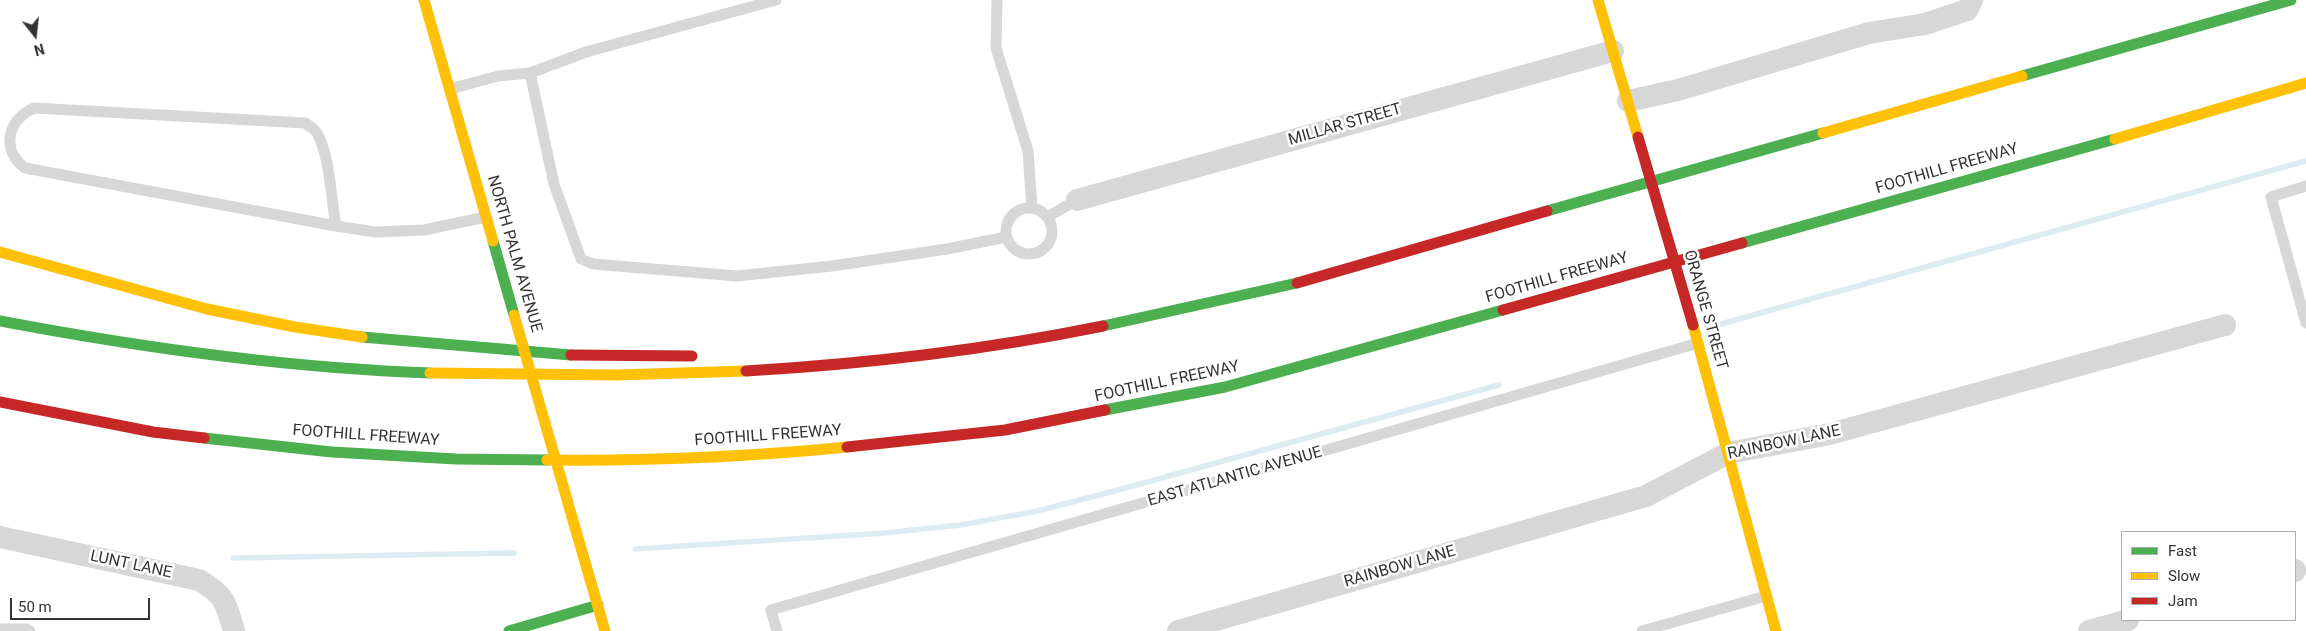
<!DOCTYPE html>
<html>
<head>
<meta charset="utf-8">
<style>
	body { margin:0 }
	#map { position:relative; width:2306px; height:631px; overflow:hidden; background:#fff; font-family:Roboto,sans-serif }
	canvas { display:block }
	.legend { position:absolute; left:2121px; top:531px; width:175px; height:90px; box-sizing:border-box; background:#fff; border:1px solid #adadad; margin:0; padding:6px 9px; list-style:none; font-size:15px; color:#333 }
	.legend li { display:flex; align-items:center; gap:10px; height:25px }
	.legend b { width:25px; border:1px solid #adadad }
	.north { position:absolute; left:10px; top:10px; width:50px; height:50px; -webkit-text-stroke:4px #fff; paint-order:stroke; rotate:164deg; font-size:14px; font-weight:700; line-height:20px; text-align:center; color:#333 }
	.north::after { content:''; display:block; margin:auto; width:18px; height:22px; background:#333; clip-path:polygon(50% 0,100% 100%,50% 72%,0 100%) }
	.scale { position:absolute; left:10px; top:598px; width:140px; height:22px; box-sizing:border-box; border:2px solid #333; border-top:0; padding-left:6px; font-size:15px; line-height:18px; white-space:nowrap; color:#333; -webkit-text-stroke:4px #fff; paint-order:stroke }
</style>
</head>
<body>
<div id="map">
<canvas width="2306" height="631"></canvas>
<ul class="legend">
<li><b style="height:6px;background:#4caf50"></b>Fast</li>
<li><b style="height:6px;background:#ffc107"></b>Slow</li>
<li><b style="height:6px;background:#c62828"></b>Jam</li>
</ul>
<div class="north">N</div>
<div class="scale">50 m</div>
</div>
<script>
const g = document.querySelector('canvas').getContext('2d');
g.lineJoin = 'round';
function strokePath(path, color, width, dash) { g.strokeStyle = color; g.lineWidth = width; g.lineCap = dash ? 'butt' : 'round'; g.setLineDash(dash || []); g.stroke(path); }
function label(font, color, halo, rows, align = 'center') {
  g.font = font + ' Roboto,sans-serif'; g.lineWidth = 5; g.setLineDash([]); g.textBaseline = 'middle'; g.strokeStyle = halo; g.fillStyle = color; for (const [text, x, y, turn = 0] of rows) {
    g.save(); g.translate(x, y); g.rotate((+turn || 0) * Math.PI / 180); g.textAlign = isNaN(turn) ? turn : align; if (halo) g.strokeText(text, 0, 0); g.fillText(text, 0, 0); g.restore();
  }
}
strokePath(new Path2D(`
	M1721,324L2306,161
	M635,549L885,533L960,525L1033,512L1107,493L1499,385
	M233,558L514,553`), '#ddebf3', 5.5);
strokePath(new Path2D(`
	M776,0L586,52L530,73L554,184L581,259L593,264L737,276L832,266L947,249L1006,237
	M997,0L996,48L1028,151L1032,208
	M450,89L498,76L530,73
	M2306,186L2271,197L2306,323
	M1006 231a23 23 0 1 1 46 0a23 23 0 1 1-46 0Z
	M1047,217L1077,200
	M336,226C331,199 330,156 317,133C314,128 310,126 305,123L34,108C8,119 0,150 25,168L336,226L375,232L424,230L486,217
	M0,629H27L30,631
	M777,631L771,610L1698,343
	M1642,631L1766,596`), '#d7d7d7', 11);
strokePath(new Path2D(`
	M1628,101L1678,90L1869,33L1925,24L1967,10L1972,0
	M1077,200L1613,51
	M0,537L199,580C225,595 226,603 234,631
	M2295,571V570
	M1178,631L1646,496L1728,453L1830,434L2225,325
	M2089,631L2128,620`), '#d7d7d7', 22);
strokePath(new Path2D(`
	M2022,76L2291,0
	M1547,211L1823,133
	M493,241L514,315
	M1742,243L2115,139
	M0,321C142,348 285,368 430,373
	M1103,326L1297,283
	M362,337L571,355
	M1105,410L1225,387L1503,310
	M204,438L332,452L456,459L547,460
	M509,631L598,605`), '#4caf50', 11);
strokePath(new Path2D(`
	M424,0L493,241
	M1598,0L1638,137
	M1823,133L2022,76
	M2115,139L2306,83
	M0,252L207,309L295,327L362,337
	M1693,325L1776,631
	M430,373L617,375L746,371
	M547,460C648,461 748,457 847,447
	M572,517L605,631`), '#ffc107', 11);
strokePath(new Path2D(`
	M1297,283L1547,211
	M1503,310L1742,243
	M571,355L692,356
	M746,371C865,364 985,350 1103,326
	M0,402L153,432L204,438
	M847,447L1005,430L1105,410`), '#c62828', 11);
strokePath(new Path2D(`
	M514,315L572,517`), '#ffc107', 11);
strokePath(new Path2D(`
	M1638,137L1693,325`), '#c62828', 11);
label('16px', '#333', '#fff', [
	["MILLAR STREET",1345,125,-16],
	["FOOTHILL FREEWAY",1947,169,-16],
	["NORTH PALM AVENUE",514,254,74],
	["FOOTHILL FREEWAY",1557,278,-16],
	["ORANGE STREET",1705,310,74],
	["FOOTHILL FREEWAY",1167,382,-12],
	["FOOTHILL FREEWAY",366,436,4],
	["FOOTHILL FREEWAY",768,436,-4],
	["RAINBOW LANE",1784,443,-12],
	["EAST ATLANTIC AVENUE",1235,477,-16],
	["LUNT LANE",131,565,12],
	["RAINBOW LANE",1400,567,-16]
]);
</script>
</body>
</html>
